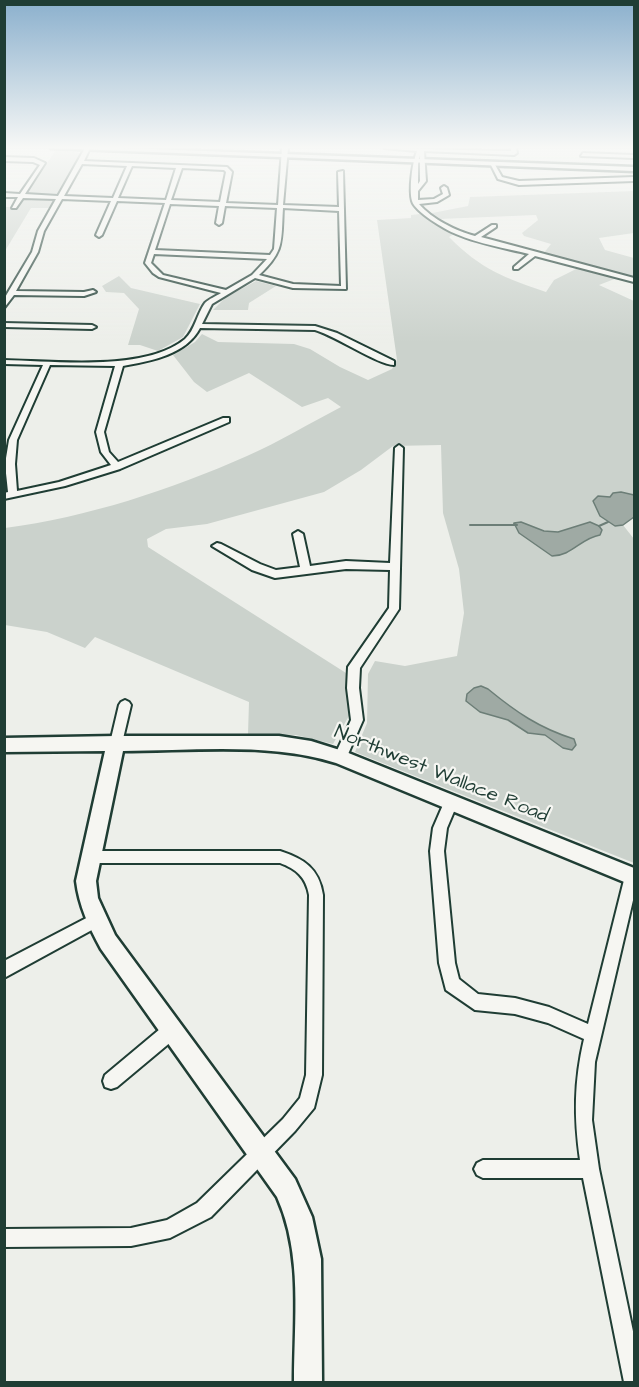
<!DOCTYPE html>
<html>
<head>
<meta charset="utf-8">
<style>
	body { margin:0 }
	#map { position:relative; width:639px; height:1387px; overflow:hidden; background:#edefea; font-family:"Architects Daughter",sans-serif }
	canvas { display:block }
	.frame { position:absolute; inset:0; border:6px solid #1f3d34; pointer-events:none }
</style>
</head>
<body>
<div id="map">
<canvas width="639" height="1387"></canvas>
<div class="frame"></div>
</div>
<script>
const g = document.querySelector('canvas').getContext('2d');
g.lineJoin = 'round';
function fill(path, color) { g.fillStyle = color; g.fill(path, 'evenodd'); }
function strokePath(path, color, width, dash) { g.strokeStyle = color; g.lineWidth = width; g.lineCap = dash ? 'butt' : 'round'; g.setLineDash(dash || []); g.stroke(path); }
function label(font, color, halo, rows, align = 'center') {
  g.font = font + ' "Architects Daughter",sans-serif'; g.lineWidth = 4.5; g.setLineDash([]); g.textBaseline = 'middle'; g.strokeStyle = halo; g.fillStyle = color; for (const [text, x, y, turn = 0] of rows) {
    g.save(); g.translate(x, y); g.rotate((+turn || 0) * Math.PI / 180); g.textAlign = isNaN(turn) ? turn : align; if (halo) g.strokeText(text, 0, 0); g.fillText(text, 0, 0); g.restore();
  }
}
fill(new Path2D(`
	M56,150L82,153L59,193L51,196L29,195L26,193Z
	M634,191V233L599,238L605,250L634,258V279L543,254L551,244L524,236L522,233L538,220L536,215L440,219L432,213L468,206L470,197Z
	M27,198L55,200L49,208H31L5,251V207H18L23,199Z
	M420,214L454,234L449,237C482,270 503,277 546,292L554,280L580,267L617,278L599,285L634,301V517L623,525L634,539V863L355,752L367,723L368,674L375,661L405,666L457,656L464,613L459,569L443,513L441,445L393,446L361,470L324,492L207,524L166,529L147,539L148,547L346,673L350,714L333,744L296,735L248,734L249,702L95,637L85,648L47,632L5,625V528C88,517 170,490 247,456C279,442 310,423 341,407L328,398L302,407L249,373L207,392L194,382L173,355L195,342L202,334L218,342L294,344L310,349L340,367L368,380L392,369L397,360L377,220L411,218V215Z
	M119,276L131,288L200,304L183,337L158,351L140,345H128L139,309L124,293L106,292L102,286Z
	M256,281L276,286L249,303L248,310H213L226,297Z`), '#cbd2cc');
const water = new Path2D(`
	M621,492L634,495V517L623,525L615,526L600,516L593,501L598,496L610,497L613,493Z
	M521,522L544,531L558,532L590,522L599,526L602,530L600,535C581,538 572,556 552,556L519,533L514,523Z
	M481,686L488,689C516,712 539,728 574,739L576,745L572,750L563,748L545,735L528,733L508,720L480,712L466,701L467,694L474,688Z`);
fill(water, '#9faaa4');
strokePath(water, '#6c7e77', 1.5);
strokePath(new Path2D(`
	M470,525H517L514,524
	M599,526L608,522`), '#6c7e77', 2);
const street = new Path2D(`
	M85,148H90L84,161L227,167L232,172L226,203L278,205L282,148H288L283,205L339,207L338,172L343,171L346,289L293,288L255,278L212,304L202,324L315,326L337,333L394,361V365C378,365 336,336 315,330L200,328C186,355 150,361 123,366L104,432L109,452L118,462L223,418H229V422L120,469L65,486L4,499V493L8,492L5,464L9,440L43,365L4,364V360C54,361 145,372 185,339C195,330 197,314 205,303C209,299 216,296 221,293L159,277L153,273L145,263L165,203L117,201L102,235L99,237L96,235L111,201L62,199L44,231L38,252L16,291L84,292L93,290L96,292L84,296L14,295L4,308V299L32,252L38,231L56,199L23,198L16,208H12L18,197H4V193L20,194L40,165L33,162L4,161V157L34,158L45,163L25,194L58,196ZM82,164L127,166L113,198L64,196ZM132,166L176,168L166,200L118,198ZM182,168L224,170L226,172L220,202L171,200ZM170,204L219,206L216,223L219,225L222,223L225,206L277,208L274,249L270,255L155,250ZM283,208L339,211L341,286L293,284L259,275C285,251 281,241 283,208ZM154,254L267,259L252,275L226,290L163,275L151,263ZM50,365L115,366L96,432L101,452L111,465L59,482L17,491L15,464L17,440Z
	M384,148L507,151H511V148H516L517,153L514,155L424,151L426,181L418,191V200L434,199L443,194L441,188L444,186L447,188L449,195L437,202L419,204C432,219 456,231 475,236L492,225H496V227L481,237L634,278V282L535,256L518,269H514V267L529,254C505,248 479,244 456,234C446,230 415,212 412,201C409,189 412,164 417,151ZM420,155V181L418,184V164Z
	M583,153L634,155V158L581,156Z
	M490,163H494L502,177L519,181L634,177V181L519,185L498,179Z
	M4,323L92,325L96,327L92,329L4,327Z
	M399,445L403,448L399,609L360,668L359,688L363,720L345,761L340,762L335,761L334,757L351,720L347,688L348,667L389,608L390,570L346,569L275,578L252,570L212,546L217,543L221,544L260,564L276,570L300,567L293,534L298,531L303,534L310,566L346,561L390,563L395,448Z
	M125,700L129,702L131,705L122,743L120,747L116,748L112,747L110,743L119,705L121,702Z
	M451,796L456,798L458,802L447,828L444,851L455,963L459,979L478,994L515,998L549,1007L588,1024L625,876L627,871L634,870V896L595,1062L592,1120L599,1169L634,1336V1382H624L583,1178H483L477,1175L474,1169L477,1163L483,1160H580C574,1117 574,1082 584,1039L548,1023L515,1014L475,1010L446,990L439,963L430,851L433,828L446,798Z
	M90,851H280C304,859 319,868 323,895L322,1075L314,1108L295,1131L211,1217L170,1238L131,1246L4,1247V1229L131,1228L167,1220L197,1203L283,1119L300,1098L306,1075L309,895C306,877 296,869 280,863H90L85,862L83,857L85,852Z
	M96,913L101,915L103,920L101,925L4,978V961Z
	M172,1022L178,1024L180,1030L178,1036L117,1087L111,1089L105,1087L103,1081L105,1075L166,1024Z`);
const secondary = new Path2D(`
	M51,148H124L634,167V171Z
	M116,736H279L311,741L346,752L634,868V886L336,763C268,742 193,751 123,751L96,881L98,898L115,935L295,1179L312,1217L321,1259L322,1382H294C294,1320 303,1255 277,1197L101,949C89,927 79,906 76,881L105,751L4,752V738Z`);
strokePath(street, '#1f3d34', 4);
strokePath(secondary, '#1f3d34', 5);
fill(street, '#f6f6f2');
fill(secondary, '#f6f6f2');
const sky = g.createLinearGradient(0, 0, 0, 343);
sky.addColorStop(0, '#8bb0cd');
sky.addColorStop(0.43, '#f7f8f6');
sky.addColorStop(1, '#f7f8f600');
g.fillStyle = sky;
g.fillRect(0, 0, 639, 343);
label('20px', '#1f3d34', '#f6f6f2', [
	["Northwest Wallace Road",441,775,22]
]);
</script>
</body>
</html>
